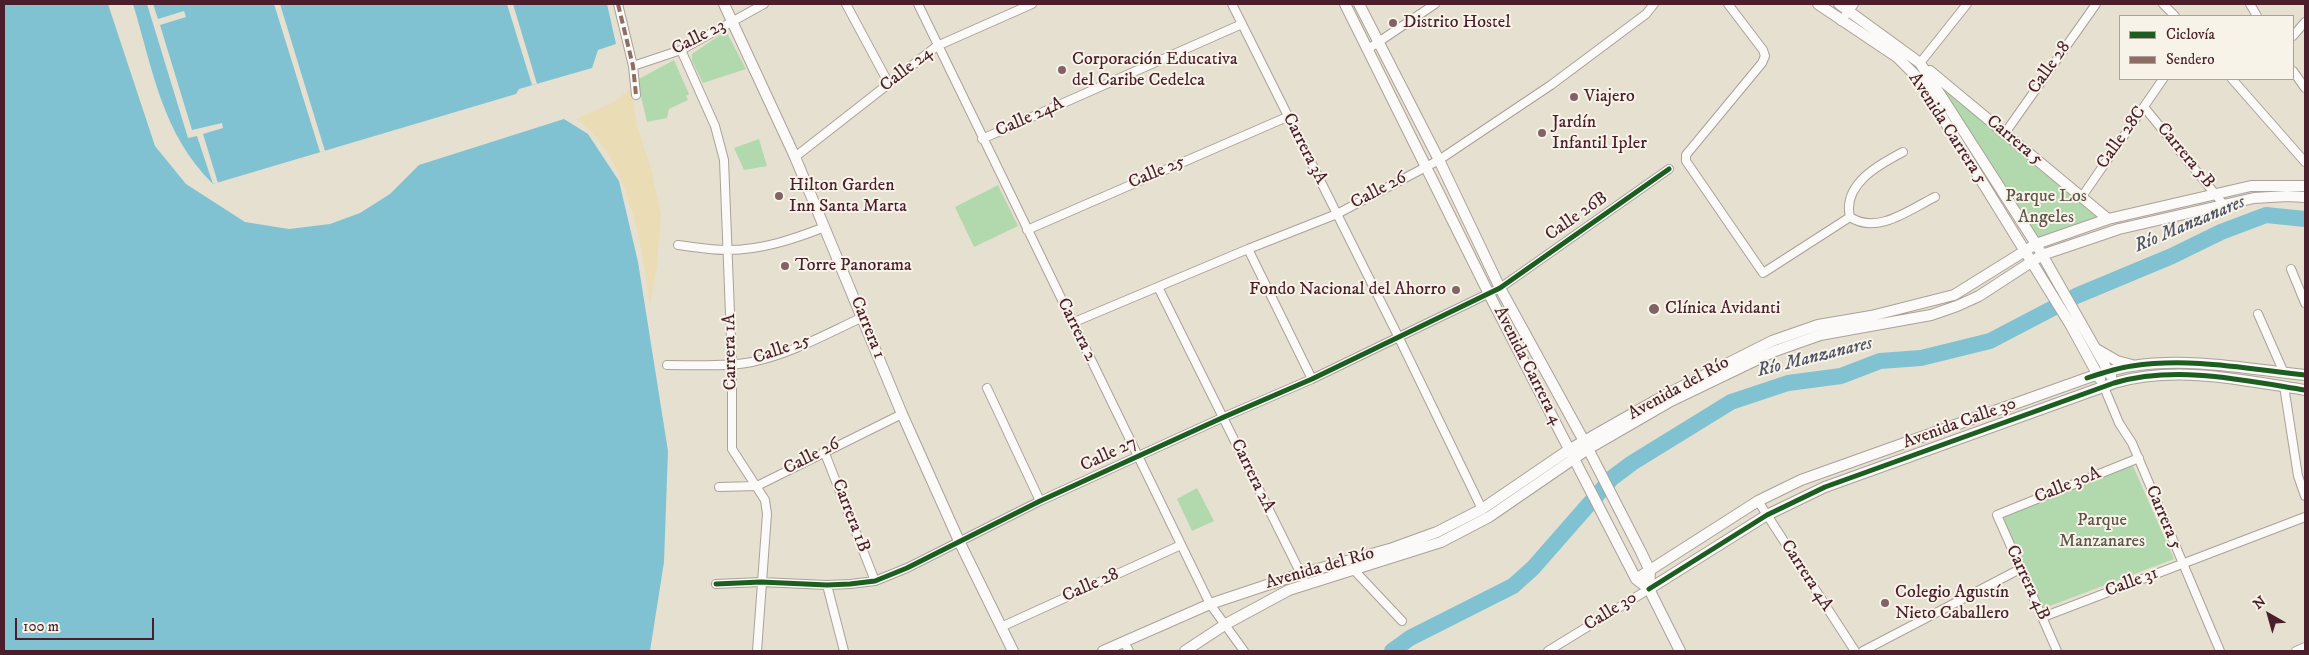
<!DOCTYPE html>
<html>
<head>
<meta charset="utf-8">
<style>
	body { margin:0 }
	#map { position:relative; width:2309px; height:655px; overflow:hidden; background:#e6e0d1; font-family:"IM FELL DW Pica",serif }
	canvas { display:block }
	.frame { position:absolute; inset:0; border:5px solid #4a1f2b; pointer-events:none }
	.legend { position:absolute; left:2119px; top:15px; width:175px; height:65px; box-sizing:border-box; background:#f7f3e8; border:1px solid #b29e9c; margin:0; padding:6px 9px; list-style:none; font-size:15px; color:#4a1f2b }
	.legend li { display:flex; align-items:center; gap:10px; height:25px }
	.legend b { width:25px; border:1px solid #b29e9c }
	.north { position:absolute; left:2244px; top:590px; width:50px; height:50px; -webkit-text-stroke:4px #f7f3e8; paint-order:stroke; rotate:322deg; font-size:14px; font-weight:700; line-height:20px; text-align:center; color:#4a1f2b }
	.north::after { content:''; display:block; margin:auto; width:18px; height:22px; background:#4a1f2b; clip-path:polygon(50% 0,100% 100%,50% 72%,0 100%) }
	.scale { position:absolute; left:15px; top:618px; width:139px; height:22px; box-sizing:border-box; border:2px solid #4a1f2b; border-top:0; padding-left:6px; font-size:15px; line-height:18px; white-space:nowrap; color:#4a1f2b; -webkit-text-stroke:4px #f7f3e8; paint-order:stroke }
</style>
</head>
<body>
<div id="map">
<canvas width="2309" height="655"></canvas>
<div class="frame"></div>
<ul class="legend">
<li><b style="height:6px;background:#1b5e20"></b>Ciclovía</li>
<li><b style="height:6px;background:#8d6e63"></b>Sendero</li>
</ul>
<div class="north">N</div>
<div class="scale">100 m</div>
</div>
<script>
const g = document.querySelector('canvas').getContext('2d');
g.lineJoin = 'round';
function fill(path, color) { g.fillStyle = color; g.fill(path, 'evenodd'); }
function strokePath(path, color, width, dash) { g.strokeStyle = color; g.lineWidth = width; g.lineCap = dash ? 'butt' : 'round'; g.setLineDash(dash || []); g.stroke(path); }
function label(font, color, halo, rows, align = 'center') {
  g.font = font + ' "IM FELL DW Pica",serif'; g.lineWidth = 4; g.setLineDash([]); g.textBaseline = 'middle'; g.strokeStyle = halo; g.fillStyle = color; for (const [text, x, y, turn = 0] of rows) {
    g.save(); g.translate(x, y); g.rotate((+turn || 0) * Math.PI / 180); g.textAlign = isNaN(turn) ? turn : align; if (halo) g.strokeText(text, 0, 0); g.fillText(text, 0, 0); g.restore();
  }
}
fill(new Path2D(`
	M726,31L746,69L703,83L692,61V54Z
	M674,60L689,94L686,96L688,100L669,109L667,118L647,122L637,80Z
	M1943,89L1950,91L2099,218L2035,239Z
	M759,139L767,166L744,170L734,148Z
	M998,185L1018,226L974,247L955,207Z
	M2126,466H2133L2174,559L2042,609L2002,518Z
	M1197,488L1214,521L1192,531L1177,499Z`), '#b2d9ad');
fill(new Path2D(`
	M631,88L637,125L652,172L661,214L657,266L650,305C641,242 630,159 576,119L614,102Z`), '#eaddb5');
fill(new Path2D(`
	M4,4H108L155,146L186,184L245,222L289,229L330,224L360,213L390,194L419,165L564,119L588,134L619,181L638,262L668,451L664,562L650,651H4Z
	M133,4H607L616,44L598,50L592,68L519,89L516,94L213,184C162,134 153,70 133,4Z`), '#80c2d2');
fill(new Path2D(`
	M147,4H153L158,19L184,11L186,17L160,25L192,130L222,123L223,128L203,134L218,183L213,184L197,136L188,138Z
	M274,4H280L325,151L320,152Z
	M507,4H513L537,84L532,85Z`), '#e6e0d1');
strokePath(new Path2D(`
	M1392,651L1410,638L1513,586L1533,568L1612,478L1632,463L1731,402L1788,383L1841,376L1880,361L1921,358L1990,341L2076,296L2172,256L2221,232L2266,215L2305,219`), '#80c2d2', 16);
const street = new Path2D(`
	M618,4L633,66L636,95
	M846,4L889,84
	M918,4L1210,604L1244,651
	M1232,4L1398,336L1482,509
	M1728,4L1763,50L1765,56L1762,63L1686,155V161L1763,273L1850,217C1877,235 1909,210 1935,197
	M2163,4L2175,16
	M2250,4L2257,16
	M1841,21L1854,4
	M2293,36L2305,22
	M1368,49L1435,4
	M681,50L715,126L724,160L732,365V449L765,500L767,514L757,651
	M1920,63L1967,4
	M633,66L681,50L764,4
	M2293,71L2305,88
	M2232,79L2305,162
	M2144,107L2224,205
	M2005,133L2096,4
	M982,139L1242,24
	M795,157L937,46L1032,4
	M2081,198L2163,79
	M1850,217C1842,184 1880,164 1903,152
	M1027,230L1287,117
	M678,245C694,247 711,250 728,250C762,250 794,239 825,227
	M1248,249L1312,379
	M2291,269L2305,303
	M1158,287L1306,584
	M2258,314L2284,373
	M1072,323L1248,249L1337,214L1439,160L1551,85L1646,14L1654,4
	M667,365C695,365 725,367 752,362C791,354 828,333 863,317
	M2284,386L2298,476L2305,496
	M2104,387L2119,423L2132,443L2220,651
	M987,388L1040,501
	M824,451L875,581
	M719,487L757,486L902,414
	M1758,501L1855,651
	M1353,569L1402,621
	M716,584L761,582L827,585L850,584L875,581L907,568L1040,501L1224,417L1312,379L1500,288L1669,169
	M827,585L844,651
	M2043,617L2305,517
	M1001,627L1181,545
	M1124,642L1129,651
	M1548,651L1649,589
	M1863,651L2020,569
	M2057,651L1997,515L2139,458
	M2296,651L2305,647`);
const secondary = new Path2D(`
	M724,4L795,157L902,414L959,541L1013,651
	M1345,4L1489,294L1636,579L1649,589L1680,651
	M1359,4L1439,160L1500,288L1584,441L1641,552L1650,571L1649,589
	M1818,4L1897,57L1918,78L2070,324L2100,379
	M1839,4L1920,63L2036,244L2111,376
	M1930,71L2108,219
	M2098,350L2117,361L2132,365
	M1636,579L1758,501L1801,480L2087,378C2102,373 2117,368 2132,366C2190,357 2248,369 2305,375
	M1649,589L1767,515L1825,487L2114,383C2176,365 2243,380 2305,390
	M1103,651L1210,604L1300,574L1393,548L1437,532L1482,509L1570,449L1667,394L1772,341L1818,325L1871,316L1954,295L2036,244L2108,219L2251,186H2305
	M1185,651L1226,624L1289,590L1441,542L1489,517L1588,449L1671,401L1775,351L1820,335L1931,315L1957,306L1979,296L2042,255L2119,229L2254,198L2287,196L2305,197`);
strokePath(street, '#aaa19a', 10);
strokePath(secondary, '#aaa19a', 12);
strokePath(street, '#fbfaf8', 8);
strokePath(secondary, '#fbfaf8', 10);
strokePath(new Path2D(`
	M618,4L633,66L636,95`), '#8d6e63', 4, [8, 4]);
strokePath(new Path2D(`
	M2087,378C2102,373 2117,368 2132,366C2190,357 2248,369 2305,375
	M716,584L761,582L827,585L850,584L875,581L907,568L1040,501L1224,417L1312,379L1500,288L1669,169
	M1649,589L1767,515L1825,487L2114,383C2176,365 2243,380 2305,390`), '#1b5e20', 5);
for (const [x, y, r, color] of [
	[1393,23,5,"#816365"],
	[1062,70,5,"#816365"],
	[1574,97,5,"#816365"],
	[1542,133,5,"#816365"],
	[779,196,5,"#816365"],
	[785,266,5,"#816365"],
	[1456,290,5,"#816365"],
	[1654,309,6,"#816365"],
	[1885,603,5,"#816365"]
]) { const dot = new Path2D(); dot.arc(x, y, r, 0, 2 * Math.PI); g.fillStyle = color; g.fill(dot); strokePath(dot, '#f7f3e8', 2); }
label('18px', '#4a1f2b', '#f7f3e8', [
	["Distrito Hostel",1403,23],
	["Corporación Educativa",1072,60],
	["del Caribe Cedelca",1072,81],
	["Viajero",1584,97],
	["Jardín",1552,123],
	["Infantil Ipler",1552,144],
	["Hilton Garden",789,186],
	["Inn Santa Marta",789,207],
	["Torre Panorama",795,266],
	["Fondo Nacional del Ahorro",1446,290,"right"],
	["Clínica Avidanti",1665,309],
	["Colegio Agustín",1895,593],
	["Nieto Caballero",1895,614]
], 'left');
label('18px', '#4a1f2b', '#f7f3e8', [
	["Calle 23",699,38,-27],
	["Calle 28",2050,68,-55],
	["Calle 24",907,70,-38],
	["Calle 24A",1030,118,-24],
	["Avenida Carrera 5",1947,129,57],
	["Calle 28C",2122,138,-55],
	["Carrera 5",2014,141,40],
	["Carrera 3A",1304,149,63],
	["Carrera 5B",2185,156,50],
	["Calle 25",1157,173,-23],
	["Calle 26",1379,191,-28],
	["Calle 26B",1577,217,-35],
	["Carrera 1",867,328,68],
	["Carrera 2",1076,330,64],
	["Calle 25",782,350,-19],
	["Carrera 1A",731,352,-91],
	["Avenida Carrera 4",1527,366,63],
	["Avenida del Río",1679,389,-29],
	["Avenida Calle 30",1960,424,-20],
	["Calle 27",1109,455,-25],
	["Calle 26",812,457,-27],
	["Carrera 2A",1252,476,64],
	["Calle 30A",2068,486,-22],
	["Carrera 1B",850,516,69],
	["Carrera 5",2163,518,67],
	["Avenida del Río",1320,569,-16],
	["Carrera 4A",1806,576,57],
	["Carrera 4B",2027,583,65],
	["Calle 31",2132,583,-21],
	["Calle 28",1091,586,-24],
	["Calle 30",1611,612,-32]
]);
label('18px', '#5d5549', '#f7f3e8', [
	["Parque Los",2046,197],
	["Angeles",2046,218],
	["Parque",2102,521],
	["Manzanares",2102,542]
]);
label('italic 19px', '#4e5466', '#f7f3e8', [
	["Río Manzanares",2190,225,-23],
	["Río Manzanares",1815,358,-14]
]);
</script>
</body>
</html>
